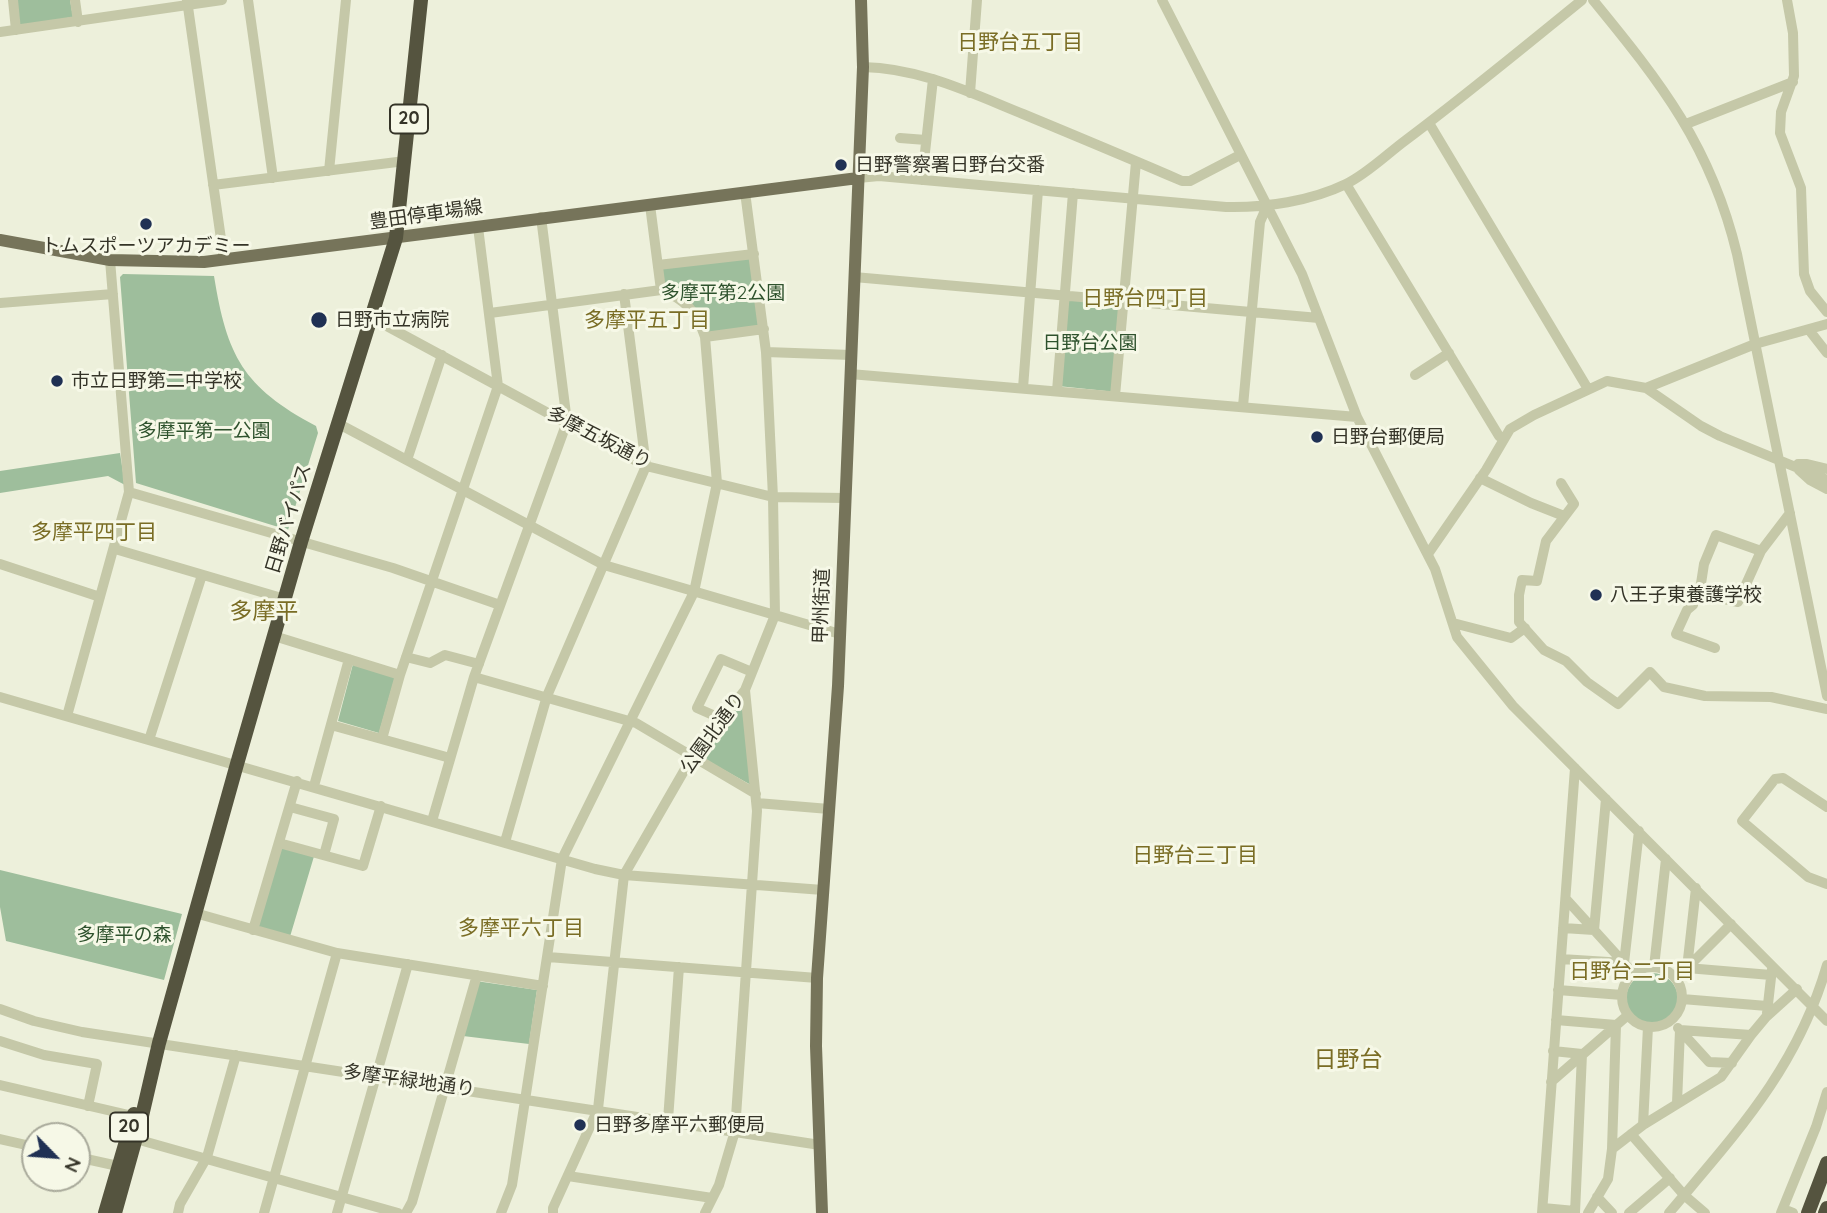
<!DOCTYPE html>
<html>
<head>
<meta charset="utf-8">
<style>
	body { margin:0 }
	#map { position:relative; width:1827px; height:1213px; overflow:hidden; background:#edf0db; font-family:Quicksand,sans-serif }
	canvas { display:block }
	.north { position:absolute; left:21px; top:1122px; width:70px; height:70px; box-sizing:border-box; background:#f6f8e7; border:2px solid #a9aa9b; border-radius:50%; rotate:115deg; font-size:19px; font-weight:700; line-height:28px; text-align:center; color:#353428 }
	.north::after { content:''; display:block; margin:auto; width:24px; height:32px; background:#203154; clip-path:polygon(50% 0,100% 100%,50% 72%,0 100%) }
</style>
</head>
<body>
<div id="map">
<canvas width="1827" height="1213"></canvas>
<div class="north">N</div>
</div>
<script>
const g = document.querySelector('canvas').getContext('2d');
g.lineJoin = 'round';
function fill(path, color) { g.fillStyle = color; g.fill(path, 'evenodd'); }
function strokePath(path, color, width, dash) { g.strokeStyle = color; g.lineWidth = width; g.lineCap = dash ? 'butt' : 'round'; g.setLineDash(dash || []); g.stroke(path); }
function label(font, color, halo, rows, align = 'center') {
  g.font = font + ' Quicksand,"Noto Sans JP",sans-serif'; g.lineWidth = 6; g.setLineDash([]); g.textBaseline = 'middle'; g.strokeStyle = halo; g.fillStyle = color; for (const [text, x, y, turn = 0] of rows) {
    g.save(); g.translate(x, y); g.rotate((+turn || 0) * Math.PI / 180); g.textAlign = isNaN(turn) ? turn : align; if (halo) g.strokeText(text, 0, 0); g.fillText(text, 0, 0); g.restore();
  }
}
fill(new Path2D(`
	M16,0H70L73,17L19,26Z
	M754,254L764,329L705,337L700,322L661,290L658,265Z
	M123,274L214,276C227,356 243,387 316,426L318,433L288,530L136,483L120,277Z
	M1065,295L1123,300L1116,392L1058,386Z
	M120,453L125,485L108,476L0,493V471Z
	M353,664L395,677L379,733L338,721Z
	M744,699L751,785L699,756Z
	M279,843L315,853L289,940L254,930Z
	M0,870L182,914L164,980L6,941L0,907Z
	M1626 999a26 26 0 1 1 52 0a26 26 0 1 1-52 0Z
	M476,981L537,990L529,1044L463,1036Z`), '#9ebe9c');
strokePath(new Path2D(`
	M13,0L16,30
	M75,0L78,22
	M187,0L224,260
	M248,0L273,178
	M1162,0L1302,274L1357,417L1435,569L1457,637L1513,706L1827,1021
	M1593,0C1661,83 1711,146 1737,254L1827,696
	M1787,0L1793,33L1794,76L1781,112L1780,133L1801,188L1804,274L1810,291L1827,312
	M0,32L222,0
	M863,67C920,68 971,93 1023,114C1076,136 1129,158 1182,181H1190L1240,155
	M970,93L977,0
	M1429,123L1588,389
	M1686,124L1793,82
	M900,138L926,140
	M329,171L346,0
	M858,178L879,176L1226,207C1265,208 1311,201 1346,184C1367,174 1387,154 1406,140C1466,95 1524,47 1582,0
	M922,180L933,79
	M1346,184L1499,436L1503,439
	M213,185L405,161
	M650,205L661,290
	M658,265L754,254
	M854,277L1319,318
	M0,303L113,294
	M490,313L661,290C685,299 697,312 705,337L717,483L694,592L562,859L512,1185L501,1213
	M372,318L646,466L773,497L845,498
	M1809,330L1827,353
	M705,337L764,329
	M766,352L851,355
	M850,374L1357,417
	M1415,375L1449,353
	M1023,388L1038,190
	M1646,388L1755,344L1827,324
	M1057,391L1073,193
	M1115,396L1136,162
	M1243,406L1260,222L1267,206
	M339,424L604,565L840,634
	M407,460L442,355
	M1798,464H1807L1827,469
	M1799,470L1810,480L1827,489
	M1480,478L1531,503L1564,516
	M1561,483L1574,504L1546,541L1537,581L1522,580L1519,595V622L1544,650L1566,661L1587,682L1618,704L1650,672L1664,687L1705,696L1771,697L1827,709
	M129,492L393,568L500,605
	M115,549L285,599
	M1761,551L1716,535L1704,564L1700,590L1702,594L1738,602L1761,551L1790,513
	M1428,554L1486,470L1510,429L1534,415L1607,381L1646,388L1701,426L1720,436L1827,480
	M0,564L100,597
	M1700,590L1695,595L1693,605L1687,610L1676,634L1715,648
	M1453,623L1511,638L1525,628
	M274,636L400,675
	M406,657L430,663L445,655L479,664
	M474,677L636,723L756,794
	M0,697L595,869L624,875L823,890
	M67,716L129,492L110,260
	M722,719L697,708L721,659L752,672
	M331,725L450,758
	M382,739L400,675L498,386L478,227
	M149,740L202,575
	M314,786L349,659
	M757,803L829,809
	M290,807L334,819L324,855
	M1827,807L1783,778L1775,779L1742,821L1808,877L1827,884
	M432,821L474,677L567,422L541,217
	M505,842L547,696L646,466L624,294
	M279,843L363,866L381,806
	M1696,888L1687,968L1771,975
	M1566,899L1634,974
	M195,913L337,953L543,986
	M1563,928L1594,930L1606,799
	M253,930L297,781
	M548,957L817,978
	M1561,959L1624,963L1639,831
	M1654,967L1666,859
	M1622 997a30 30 0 1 1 60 0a30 30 0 1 1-60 0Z
	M1676,979L1731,924
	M1558,990L1622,995
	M1682,999L1767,1006
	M0,1009L34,1021L82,1032L820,1145
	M1767,1013L1772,969
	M1556,1020L1616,1025L1612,1149
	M1678,1028L1709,1062L1732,1063
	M0,1041L44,1055L97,1064L88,1106
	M1553,1051L1582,1054L1575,1213
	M1551,1082L1628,1015
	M0,1085L133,1116
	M1677,1103L1680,1030L1751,1035
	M668,1120L679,967
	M1643,1125L1648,1027
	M1631,1134L1684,1195L1705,1213
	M0,1139L35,1147
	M136,1139L398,1213
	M77,1157L118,1166
	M568,1176L712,1198
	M1597,1197L1612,1213
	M1543,1208L1575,1211
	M1783,1209L1793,1213
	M178,1213L180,1204L207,1157L236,1055
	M264,1213L337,953
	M337,1213L408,964
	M406,1213L412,1202L477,975
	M553,1213V1208L598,1109L624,875L692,757L745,690L775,615L773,497L766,352L745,192
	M705,1213L719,1185L735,1131L757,811L745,690
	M1542,1213L1575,768
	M1588,1213L1608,1179L1612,1149L1643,1125L1721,1077L1751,1035L1766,1017L1797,989
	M1629,1213L1670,1178
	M1669,1213C1736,1133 1797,1069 1827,965
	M1781,1213L1816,1127L1827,1092`), '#c5c8a8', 10);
strokePath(new Path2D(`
	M0,240L110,260L204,262L858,178
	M822,1213L816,1046L817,978L838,686L863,67L861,0`), '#76745a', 12);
strokePath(new Path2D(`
	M105,1213L134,1114
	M115,1213L142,1116L159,1043L237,764L301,542L396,238L421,0
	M1808,1213L1827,1163
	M1825,1213L1827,1208`), '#55543f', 14);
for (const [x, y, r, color] of [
	[841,165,7,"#203154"],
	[146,224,7,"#203154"],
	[319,320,9,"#203154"],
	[57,381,7,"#203154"],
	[1317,437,7,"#203154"],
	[1596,595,7,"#203154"],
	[580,1125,7,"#203154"]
]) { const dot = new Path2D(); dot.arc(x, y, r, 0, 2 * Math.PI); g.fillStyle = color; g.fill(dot); strokePath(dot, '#f6f8e7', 2.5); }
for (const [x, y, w] of [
	[409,119,38],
	[129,1127,38]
]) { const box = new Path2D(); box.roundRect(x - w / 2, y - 14.5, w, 29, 5); g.fillStyle = '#f6f8e7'; g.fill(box); strokePath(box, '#353428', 2); }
label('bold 18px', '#353428', null, [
	["20",409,119],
	["20",129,1127]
]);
label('19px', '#353428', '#f6f8e7', [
	["日野警察署日野台交番",855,165],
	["トムスポーツアカデミー",146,246,"center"],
	["日野市立病院",335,320],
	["市立日野第二中学校",71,381],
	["日野台郵便局",1331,437],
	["八王子東養護学校",1610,595],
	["日野多摩平六郵便局",594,1125]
], 'left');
label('19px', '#353428', '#f6f8e7', [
	["豊田停車場線",426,215,-8],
	["多摩五坂通り",599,438,27],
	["日野バイパス",289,519,-73],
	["甲州街道",822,606,-88],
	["公園北通り",713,733,-54],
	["多摩平緑地通り",409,1081,8]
]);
label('19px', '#2e522d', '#f6f8e7', [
	["多摩平第2公園",723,293],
	["日野台公園",1090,343],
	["多摩平第一公園",204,431],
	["多摩平の森",124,935]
]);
label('21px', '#7a6d25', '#f6f8e7', [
	["日野台五丁目",1020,43],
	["日野台四丁目",1145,299],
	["多摩平五丁目",647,321],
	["多摩平四丁目",94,533],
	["日野台三丁目",1195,856],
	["多摩平六丁目",521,929],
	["日野台二丁目",1632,972]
]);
label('23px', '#7a6d25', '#f6f8e7', [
	["多摩平",264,612],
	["日野台",1348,1060]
]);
</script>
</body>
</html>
